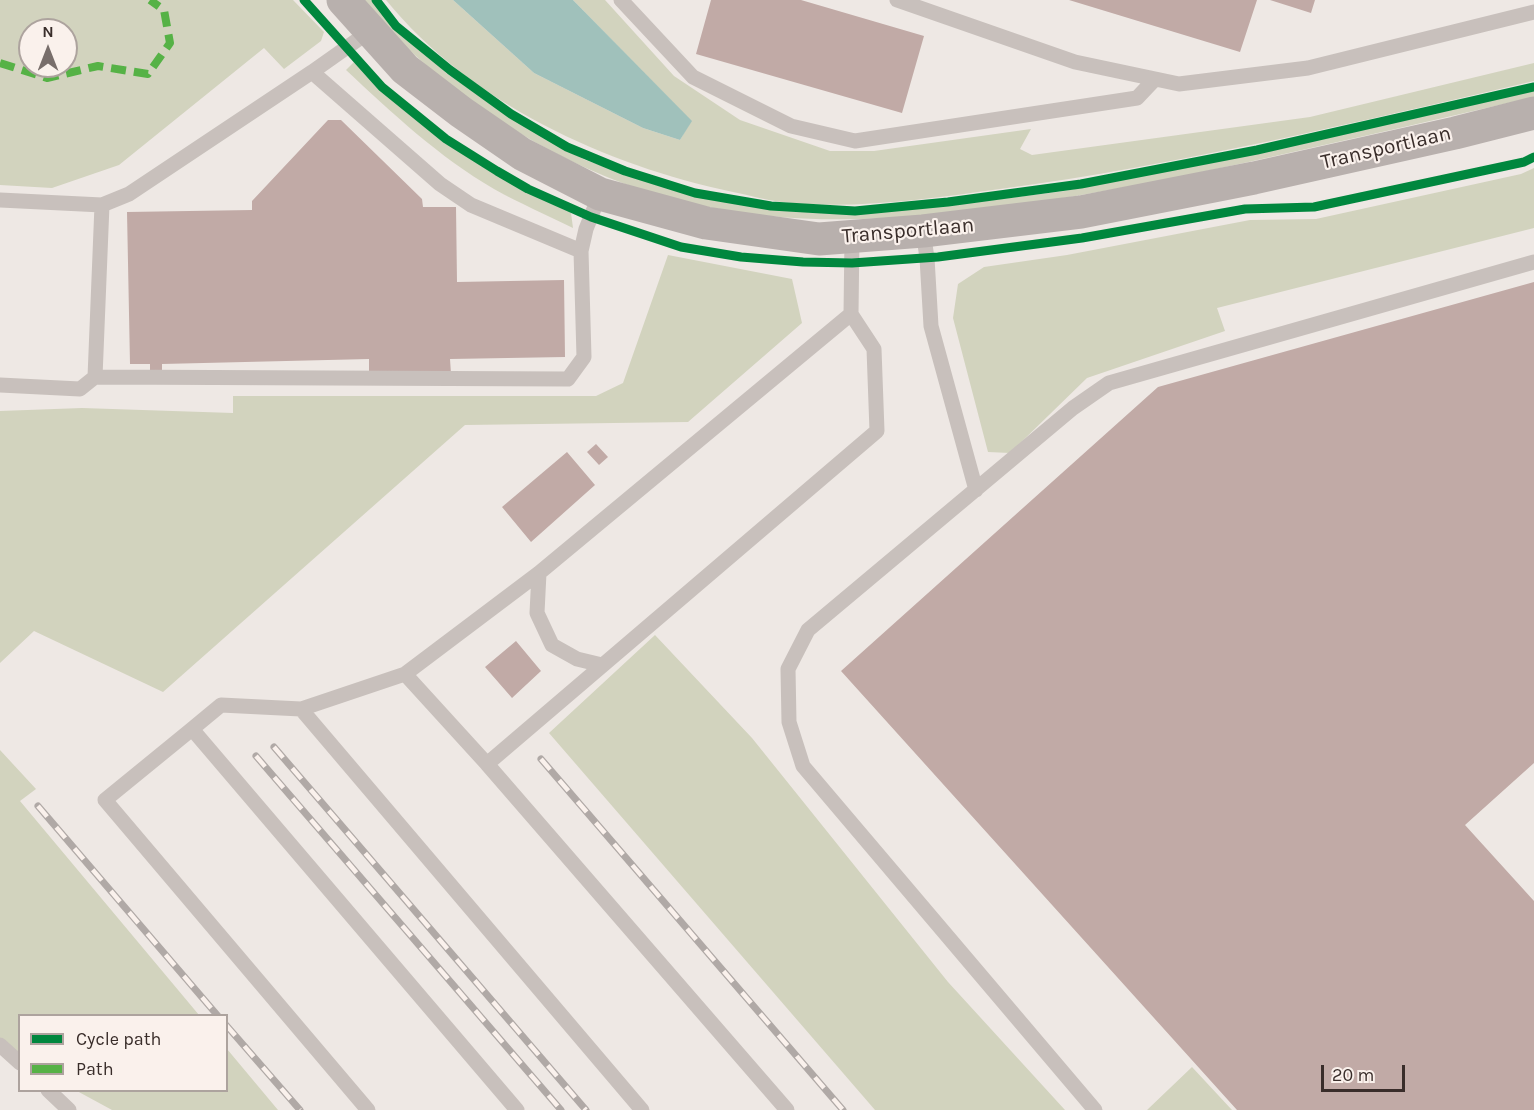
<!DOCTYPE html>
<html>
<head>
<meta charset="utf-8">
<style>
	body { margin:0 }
	#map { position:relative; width:1534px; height:1110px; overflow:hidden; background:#eee8e4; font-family:Karla,sans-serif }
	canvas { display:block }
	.legend { position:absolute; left:18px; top:1014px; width:210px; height:78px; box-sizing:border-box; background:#faf1ec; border:2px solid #ada39e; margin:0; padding:8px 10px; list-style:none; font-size:18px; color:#392d2a }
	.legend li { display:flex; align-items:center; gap:12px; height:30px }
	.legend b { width:30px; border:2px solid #ada39e }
	.north { position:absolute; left:18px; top:18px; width:60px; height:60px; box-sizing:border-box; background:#faf1ec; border:2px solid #ada39e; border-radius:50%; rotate:0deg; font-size:16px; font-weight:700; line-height:24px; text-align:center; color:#392d2a }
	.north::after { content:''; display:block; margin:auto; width:21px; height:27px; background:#786e6b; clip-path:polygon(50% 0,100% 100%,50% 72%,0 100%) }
	.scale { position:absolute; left:1321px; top:1065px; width:84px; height:27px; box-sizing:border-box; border:3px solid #392d2a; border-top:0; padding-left:8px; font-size:18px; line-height:21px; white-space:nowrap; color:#392d2a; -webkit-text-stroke:4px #faf1ec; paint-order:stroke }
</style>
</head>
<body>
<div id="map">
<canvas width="1534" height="1110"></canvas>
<ul class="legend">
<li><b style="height:8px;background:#00873e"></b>Cycle path</li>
<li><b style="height:8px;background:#56b246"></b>Path</li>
</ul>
<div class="north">N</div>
<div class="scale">20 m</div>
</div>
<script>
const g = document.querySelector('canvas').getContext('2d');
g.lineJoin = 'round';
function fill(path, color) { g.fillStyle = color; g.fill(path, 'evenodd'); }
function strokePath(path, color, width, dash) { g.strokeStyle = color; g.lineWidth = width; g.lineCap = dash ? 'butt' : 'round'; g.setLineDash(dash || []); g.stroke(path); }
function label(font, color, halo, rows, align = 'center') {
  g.font = font + ' Karla,sans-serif'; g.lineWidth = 4.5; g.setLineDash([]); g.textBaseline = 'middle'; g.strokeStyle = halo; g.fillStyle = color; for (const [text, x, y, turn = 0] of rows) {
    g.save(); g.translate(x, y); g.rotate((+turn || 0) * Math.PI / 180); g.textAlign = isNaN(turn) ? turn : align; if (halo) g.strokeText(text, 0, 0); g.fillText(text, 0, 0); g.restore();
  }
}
fill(new Path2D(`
	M0,0H293L324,32L321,41L284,69L264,48L119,165L52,188L0,185ZM30,30H66V66H30Z
	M363,0H376L446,73L516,121L585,160L686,194L778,210L817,212H876L953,205L1065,191L1248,155L1534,87V97C1440,119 1346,140 1253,161C1173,179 1093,194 1012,206C906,220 799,228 694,204C587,181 479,118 401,42C388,29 376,14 363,0Z
	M386,0H453L534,73L643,128L680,140L691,121L573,0H605L674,76L740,120L830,151H874L1031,129L1020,149L1032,155L1310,117L1534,63V81C1357,122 1180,165 1000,189C928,199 853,210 781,202C765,200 749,195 733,192C605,165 470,103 386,0Z
	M354,62C382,89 411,116 443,138C483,167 527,190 571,213L573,228C547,215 519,203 494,189C439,157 392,113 346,70Z
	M1534,168V228L1217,308L1225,331L1087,378L1010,453L988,452L953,318L958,284L984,267L1067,255L1250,220L1316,219L1521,174Z
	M668,255L792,279L802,323L688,422L465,425L163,692L34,631L0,663V411L82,408L233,413V396H596L623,383Z
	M655,635L752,738L948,982L1065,1110H875L549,733Z
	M0,750L36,789L20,801L199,1015L20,1016L19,1058L0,1047Z
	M227,1049L278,1110H112L77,1091L226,1090Z
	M1192,1067L1232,1110H1147Z`), '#d2d3be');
fill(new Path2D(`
	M453,0H573L692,121L680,140L643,128L534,73Z`), '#a0c1bb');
fill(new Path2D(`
	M711,0H801L924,36L902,113L696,54Z
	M1069,0H1257L1240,52Z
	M1270,0H1315L1311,13Z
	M328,120H341L422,199L423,207H456L457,282L564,280L565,357L450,359L451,374L369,376V359L162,364V372H150V364H130L127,212L252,210V201Z
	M1534,282V763L1465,825L1534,901V1110H1237L841,671L1158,387Z
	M596,444L608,457L599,465L587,452Z
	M567,452L595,485L531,542L502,507Z
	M516,641L541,671L512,698L485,667Z`), '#c1aaa6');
strokePath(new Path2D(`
	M621,0L693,77L791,126L855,141L1137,98L1155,79
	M897,0L1075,62L1179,84L1308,68L1534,12
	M370,31L312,72L129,194L102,205L95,377L568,379L584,357L581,251L586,229L600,194
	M312,72L440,184L471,205L581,251
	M0,200L102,205
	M923,231L927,258L931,326L976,490
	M0,385L80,389L95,377
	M539,573L537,613L552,645L577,659L602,665
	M405,674L487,764
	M192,729L221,705L301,709
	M0,1045L20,1063
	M48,1090L69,1110
	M368,1110L105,800L192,729L517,1110
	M642,1110L301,709L405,674L539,573L851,314
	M787,1110L487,764L877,431L874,349L851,314L852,236
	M1095,1110L803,766L789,722L788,669L808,630L1073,408L1109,383L1534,262`), '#c8c0bc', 15);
strokePath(new Path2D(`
	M343,0L405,69L461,112L522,154L600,194L706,223L819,239L923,231L1081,212L1254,178L1455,133L1534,113`), '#b8b0ad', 33);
const rail = new Path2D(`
	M274,747L586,1110
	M256,756L561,1110
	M541,759L843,1110
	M38,806L218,1016
	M226,1025L300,1110`);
strokePath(rail, '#b0a9a6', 7);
strokePath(rail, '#faf1ec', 4.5, [14]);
strokePath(new Path2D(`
	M0,63L47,78L98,66L148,74L170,43L164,10L150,0`), '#56b246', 8, [15, 8]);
strokePath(new Path2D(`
	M304,0L382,87L446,139L497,171L528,189L591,217L681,247L741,257L803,262L852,263L938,257L1082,238L1245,209L1314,207L1524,162L1534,157
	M376,0L396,26L450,70L511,114L567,147L625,171L695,193L771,206L855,211L948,202L1081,184L1257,150L1534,87`), '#00873e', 9);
label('21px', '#392d2a', '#faf1ec', [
	["Transportlaan",1386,148,-13],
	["Transportlaan",908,231,-5]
]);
</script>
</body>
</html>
